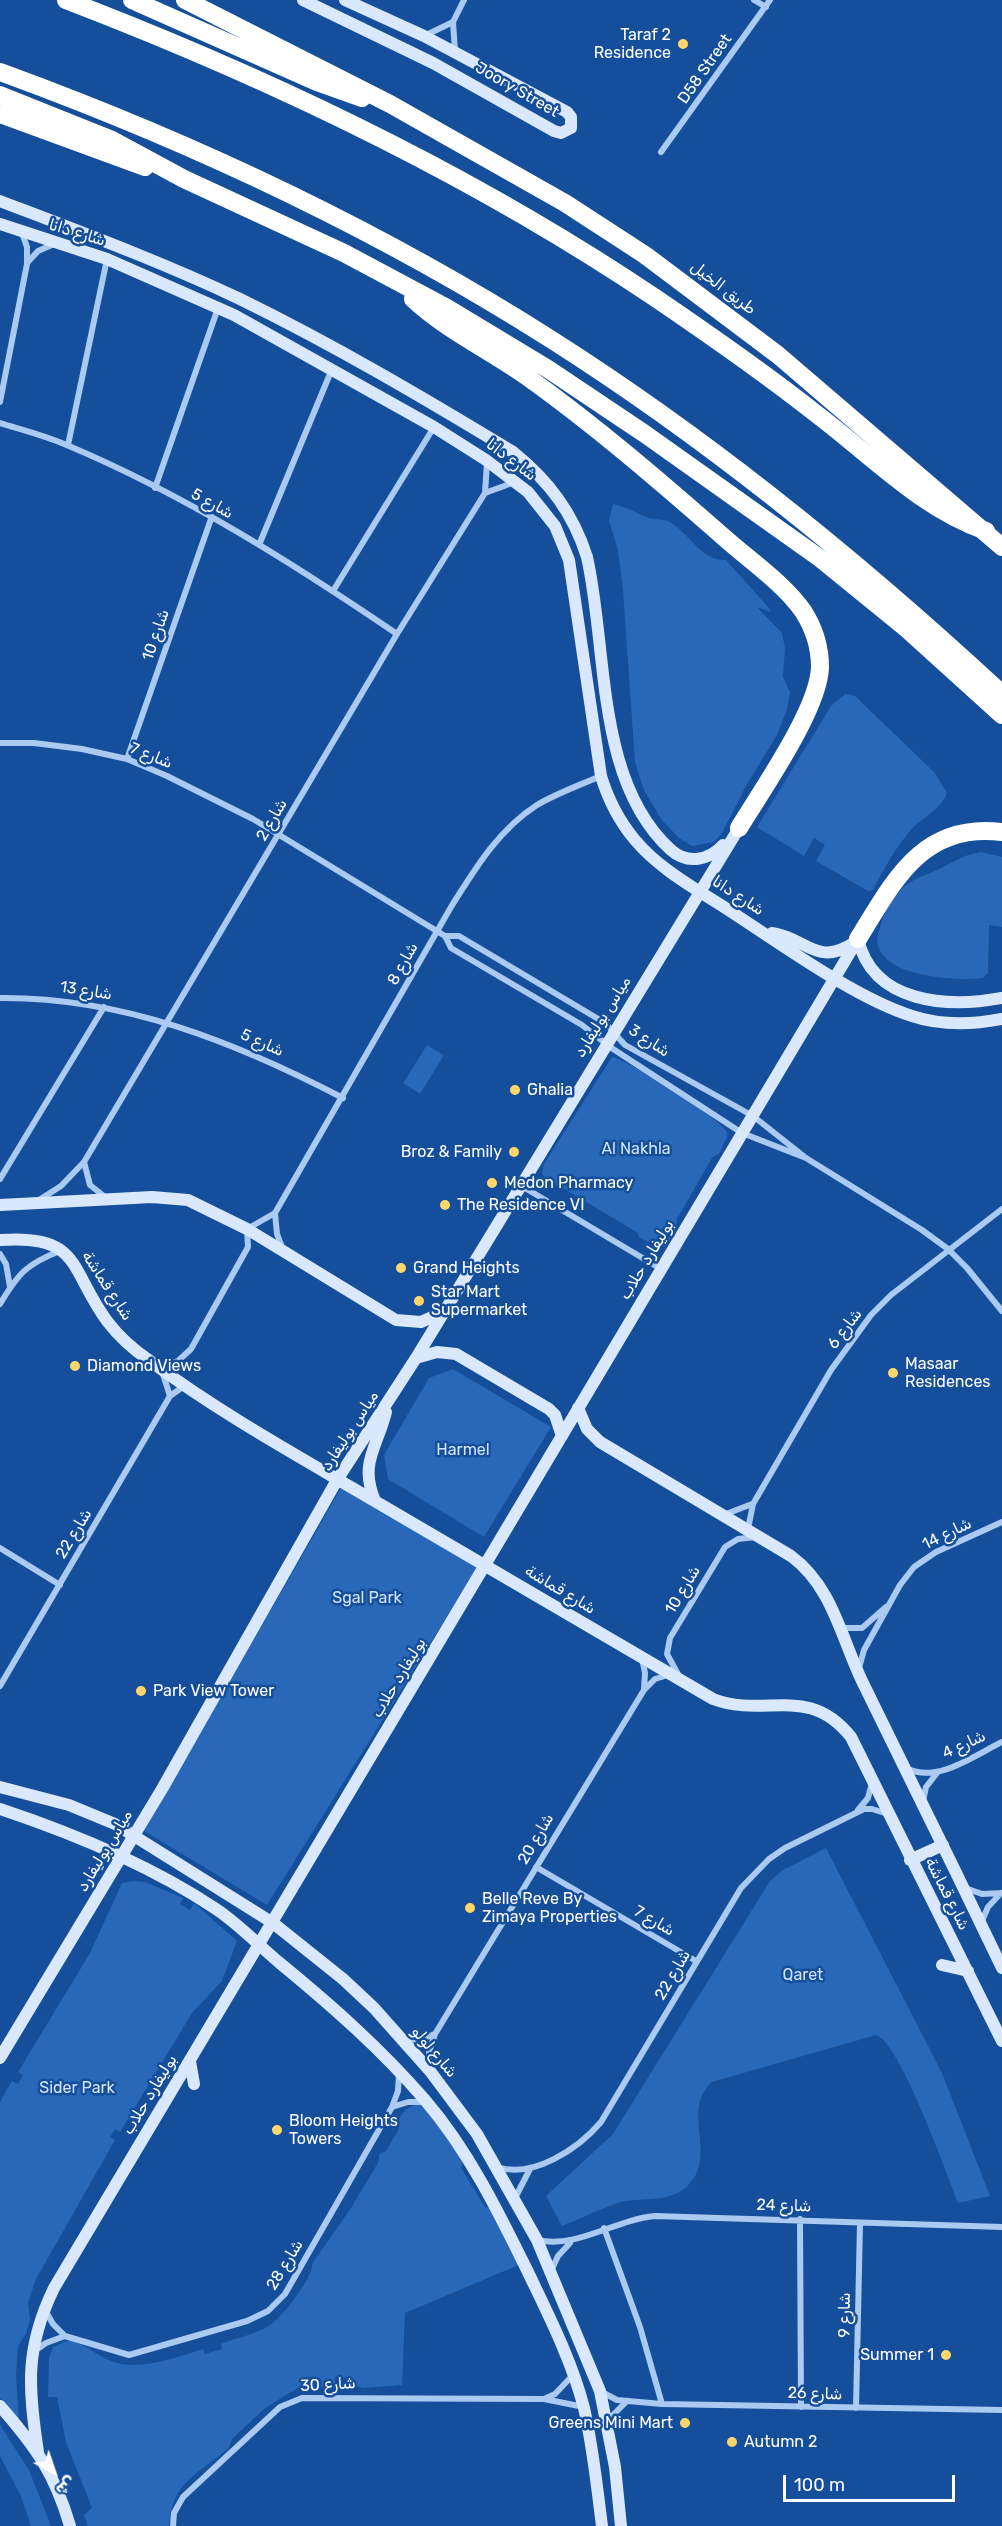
<!DOCTYPE html>
<html>
<head>
<meta charset="utf-8">
<style>
	body { margin:0 }
	#map { position:relative; width:1002px; height:2526px; overflow:hidden; background:#154e9a; font-family:Rubik,"Noto Naskh Arabic",sans-serif }
	canvas { display:block }
	.north { position:absolute; left:24px; top:2442px; width:60px; height:60px; -webkit-text-stroke:4px #154e9a; paint-order:stroke; rotate:140deg; font-size:16px; font-weight:700; line-height:24px; text-align:center; color:#fff }
	.north::after { content:''; display:block; margin:auto; width:21px; height:27px; background:#fff; clip-path:polygon(50% 0,100% 100%,50% 72%,0 100%) }
	.scale { position:absolute; left:783px; top:2475px; width:172px; height:27px; box-sizing:border-box; border:3px solid #fff; border-top:0; padding-left:8px; font-size:18px; line-height:21px; white-space:nowrap; color:#fff; -webkit-text-stroke:4px #154e9a; paint-order:stroke }
</style>
</head>
<body>
<div id="map">
<canvas width="1002" height="2526"></canvas>
<div class="north">ش</div>
<div class="scale">100 m</div>
</div>
<script>
const g = document.querySelector('canvas').getContext('2d');
g.lineJoin = 'round';
function fill(path, color) { g.fillStyle = color; g.fill(path, 'evenodd'); }
function strokePath(path, color, width, dash) { g.strokeStyle = color; g.lineWidth = width; g.lineCap = dash ? 'butt' : 'round'; g.setLineDash(dash || []); g.stroke(path); }
function label(font, color, halo, rows, align = 'center') {
  g.font = font + ' Rubik,"Noto Naskh Arabic",sans-serif'; g.lineWidth = 5; g.setLineDash([]); g.textBaseline = 'middle'; g.strokeStyle = halo; g.fillStyle = color; for (const [text, x, y, turn = 0] of rows) {
    g.save(); g.translate(x, y); g.rotate((+turn || 0) * Math.PI / 180); g.textAlign = isNaN(turn) ? turn : align; if (halo) g.strokeText(text, 0, 0); g.fillText(text, 0, 0); g.restore();
  }
}
fill(new Path2D(`
	M613,504C627,507 636,513 649,518C655,520 662,519 668,521C689,532 700,561 726,560L769,608L771,612L757,607L782,633L785,648L783,677L790,692L787,709L777,735L746,786L722,833L714,842L692,846L679,838L661,819L644,790L635,762L623,591L618,550L609,521Z
	M845,694L855,696L935,773L947,793C940,811 923,816 911,830C895,848 884,869 873,890L868,891L816,861L825,845L814,838L804,856L757,827L831,706Z
	M981,852L1002,857V927L989,925L988,973L983,978C958,981 888,978 878,946C876,940 879,930 881,924C885,909 897,891 909,883C921,875 935,872 947,865C961,858 965,855 981,852Z
	M427,1045L444,1055L420,1094L403,1083Z
	M612,1057C627,1059 724,1120 728,1134L720,1153L712,1158L677,1219C676,1245 658,1250 639,1237L638,1233L558,1185L553,1186L552,1179L546,1181L542,1173L544,1164Z
	M453,1369L551,1427L484,1537L388,1479L384,1455L429,1378Z
	M341,1488L478,1567L267,1905L144,1831Z
	M826,1848L942,2073L990,2196L958,2203C947,2175 900,2042 876,2035L712,2082C679,2111 721,2159 685,2188C666,2204 640,2196 618,2203C599,2209 580,2219 562,2226L546,2196L613,2134L770,1881L783,1870Z
	M133,1881L145,1882L183,1898L180,1904L190,1910L194,1903L237,1941L222,1981L192,2013L120,2132L115,2129L110,2137L115,2140L36,2279L28,2303L30,2319L26,2334L18,2346L16,2375L19,2422L0,2398V2102L12,2081L18,2084L23,2075L18,2072L90,1953L122,1883Z
	M422,2104L465,2159L461,2168L485,2207L491,2208L521,2264L405,2313L402,2385L363,2388L349,2384V2378L335,2377V2384L319,2388H298L286,2395L264,2409L232,2439L229,2448C200,2473 171,2482 169,2526H88L84,2515L92,2508L66,2442L57,2397H48L49,2357L53,2347L69,2340C85,2344 96,2355 111,2361C138,2372 177,2357 203,2349L205,2354L222,2349L221,2344C236,2338 256,2334 270,2325C282,2317 313,2278 312,2264L351,2208L379,2161V2154L386,2151L399,2129L397,2123C404,2110 407,2106 422,2104Z
	M0,2425L29,2470L51,2526H31L21,2496L0,2456Z`), '#2968b8');
strokePath(new Path2D(`
	M754,0L766,7
	M424,36L453,22
	M455,51L453,22L464,0
	M661,152L770,0
	M27,263L38,251L54,244
	M0,402L27,264V247L22,233
	M0,423C23,430 47,436 69,446C185,495 294,564 397,634
	M68,445L107,259
	M155,488L218,308
	M485,493L515,482
	M259,545L332,369
	M333,591L434,427
	M0,743H34L82,749L127,759L167,776L253,819L445,936L451,948L582,1025L610,1047L742,1133L806,1158
	M127,759L211,519
	M445,936H459L605,1023L625,1045L753,1116L806,1158L922,1230L948,1249L967,1268L1002,1311
	M0,998C123,997 235,1042 343,1098
	M84,1162L90,1185L105,1197
	M0,1179L104,1007
	M520,1185L661,1269
	M39,1200L61,1186L84,1162L397,634L485,493L487,462
	M275,1213L277,1234L282,1247
	M0,1254L6,1264L10,1287
	M0,1304C18,1274 26,1264 60,1251
	M170,1396L161,1368L178,1361L191,1349L248,1247L247,1229L275,1213L451,907C475,869 498,830 537,805C557,793 580,785 601,776
	M726,1514L752,1504
	M748,1529L753,1504L831,1370L871,1315L891,1295L1002,1209
	M0,1548L60,1585
	M841,1628H862L886,1607
	M642,1658L645,1673L644,1689
	M859,1668L864,1650L900,1585L914,1567L936,1552L1002,1522
	M679,1676L667,1654L670,1638L725,1547L738,1539L756,1537
	M0,1686L170,1396L184,1386
	M908,1769C938,1783 975,1755 1002,1742
	M923,1801L926,1787L937,1773
	M858,1810L868,1798L872,1783
	M536,1867L696,1961
	M965,1888L982,1894L1002,1893
	M982,1921L988,1907L1001,1893
	M404,2039L419,2040L435,2034
	M429,2068V2052L435,2034L644,1690L655,1679L668,1675
	M392,2107L408,2102H426
	M497,2167C533,2179 578,2149 601,2122L741,1888L769,1859L785,1848L864,1809H872L888,1814
	M515,2198L530,2169
	M800,2219L801,2407
	M604,2228L640,2327L662,2404
	M537,2240C578,2249 613,2220 655,2216L1002,2227
	M551,2271L558,2256L570,2243
	M45,2310L53,2324L65,2336L129,2355L247,2321L268,2311L285,2294L392,2107L398,2091L399,2073
	M36,2350L46,2343L65,2336
	M600,2391L617,2400L662,2404L1002,2410
	M544,2399L555,2394L573,2375
	M856,2408L860,2223
	M606,2422L627,2401
	M173,2526L174,2513L183,2497L280,2407L302,2398L544,2399L584,2407`), '#aacaf2', 6);
strokePath(new Path2D(`
	M303,0L433,63L554,131L561,133L571,128V117L567,112L424,36L345,0
	M0,201C81,232 162,262 240,299C334,345 424,398 513,452C549,481 573,513 587,557C608,650 595,781 671,850C688,865 709,860 723,845
	M0,224L107,259L234,315L434,427L486,460L528,492L555,526L569,560L601,776C608,799 619,821 635,840C660,870 698,890 730,911C781,944 855,998 912,1016C942,1026 971,1025 1002,1019
	M772,933C807,938 817,968 855,942
	M858,939C873,1004 948,1008 1002,998
	M0,1205L152,1197L188,1200L247,1229L396,1320L421,1322L441,1313
	M0,1240C81,1234 69,1269 107,1321C119,1337 134,1350 150,1361C220,1413 298,1456 373,1500C486,1567 600,1632 713,1699C766,1719 808,1683 851,1737L1002,2041
	M416,1358L437,1352L456,1354L549,1409L555,1415L562,1436
	M578,1408L587,1429L600,1442L791,1556C832,1586 841,1637 862,1681C909,1776 956,1872 1002,1968
	M375,1501C359,1463 377,1448 386,1412
	M0,1787L69,1805L115,1824L273,1923L343,1979L374,2008L430,2071L477,2134L537,2240L600,2391L615,2467L621,2526
	M0,1809C75,1834 150,1865 216,1909C240,1925 259,1946 281,1964C332,2006 381,2049 425,2100C468,2150 498,2211 527,2270C548,2314 572,2361 584,2408C593,2447 597,2487 602,2526
	M910,1860L943,1845
	M942,1965L968,1971
	M0,2058L162,1789L337,1480L416,1358L739,828
	M190,2061L194,2084
	M0,2406C36,2447 55,2474 70,2526
	M38,2452C28,2387 25,2348 54,2288L858,939`), '#d9e8fc', 12);
strokePath(new Path2D(`
	M66,0C272,79 471,174 654,297C710,335 766,374 819,416C873,457 921,508 986,531
	M132,0L317,82L362,98
	M185,0L390,104L565,203L645,255L778,355L1002,547
	M0,72C192,142 379,230 552,340C714,443 862,564 1002,694
	M0,95L110,139L184,179L344,253L447,308L548,369L645,434L821,559L907,629L1002,715
	M0,114L145,167
	M413,299C446,330 489,350 526,376C596,426 662,483 727,540C752,562 784,584 803,611C814,628 820,647 820,667C819,709 762,790 739,828
	M858,939C894,881 922,822 1002,832`), '#fff', 18);
for (const [x, y, r, color] of [
	[683,44,6,"#ffd66c"],
	[515,1090,6,"#ffd66c"],
	[514,1152,6,"#ffd66c"],
	[492,1183,6,"#ffd66c"],
	[445,1205,6,"#ffd66c"],
	[401,1268,6,"#ffd66c"],
	[419,1301,6,"#ffd66c"],
	[75,1366,6,"#ffd66c"],
	[893,1373,6,"#ffd66c"],
	[141,1691,6,"#ffd66c"],
	[470,1908,6,"#ffd66c"],
	[277,2130,6,"#ffd66c"],
	[946,2355,6,"#ffd66c"],
	[685,2423,6,"#ffd66c"],
	[732,2442,6,"#ffd66c"]
]) { const dot = new Path2D(); dot.arc(x, y, r, 0, 2 * Math.PI); g.fillStyle = color; g.fill(dot); strokePath(dot, '#154e9a', 2); }
label('16px', '#fff', '#154e9a', [
	["Taraf 2",671,35,"right"],
	["Residence",671,53,"right"],
	["Ghalia",527,1090],
	["Broz & Family",502,1152,"right"],
	["Medon Pharmacy",504,1183],
	["The Residence VI",457,1205],
	["Grand Heights",413,1268],
	["Star Mart",431,1292],
	["Supermarket",431,1310],
	["Masaar",905,1364],
	["Residences",905,1382],
	["Diamond Views",87,1366],
	["Park View Tower",153,1691],
	["Belle Reve By",482,1899],
	["Zimaya Properties",482,1917],
	["Bloom Heights",289,2121],
	["Towers",289,2139],
	["Summer 1",934,2355,"right"],
	["Greens Mini Mart",673,2423,"right"],
	["Autumn 2",744,2442]
], 'left');
label('16px', '#fff', '#154e9a', [
	["D58 Street",705,69,-55],
	["Joory Street",517,90,30],
	["شارع دانا",77,233,17],
	["طريق الخيل",723,288,37],
	["شارع دانا",511,460,37],
	["شارع 5",212,504,29],
	["شارع 10",156,635,-71],
	["شارع 7",151,756,22],
	["شارع 2",272,820,-60],
	["شارع دانا",738,896,33],
	["شارع 8",403,964,-61],
	["شارع 13",86,991,9],
	["مياس بوليفارد",603,1017,-58],
	["شارع 3",649,1041,33],
	["شارع 5",262,1043,24],
	["بوليفارد حلاب",647,1260,-59],
	["شارع قماشة",107,1286,57],
	["شارع 6",845,1329,-53],
	["مياس بوليفارد",350,1431,-57],
	["شارع 22",74,1534,-59],
	["شارع 14",947,1534,-26],
	["شارع قماشة",560,1590,31],
	["شارع 10",683,1590,-59],
	["بوليفارد حلاب",399,1678,-59],
	["شارع 4",964,1745,-25],
	["شارع 20",536,1839,-60],
	["مياس بوليفارد",105,1851,-59],
	["شارع قماشة",947,1894,63],
	["شارع 7",654,1921,30],
	["شارع 22",673,1975,-60],
	["شارع لولو",434,2052,50],
	["بوليفارد حلاب",150,2095,-59],
	["شارع 24",784,2206,2],
	["شارع 28",285,2265,-59],
	["شارع 9",845,2315,-89],
	["شارع 30",328,2385,-3],
	["شارع 26",815,2394,2]
]);
label('16px', '#d2e5fd', '#154e9a', [
	["Al Nakhla",636,1149],
	["Harmel",463,1450],
	["Sgal Park",367,1598],
	["Qaret",803,1975],
	["Sider Park",77,2088]
]);
</script>
</body>
</html>
